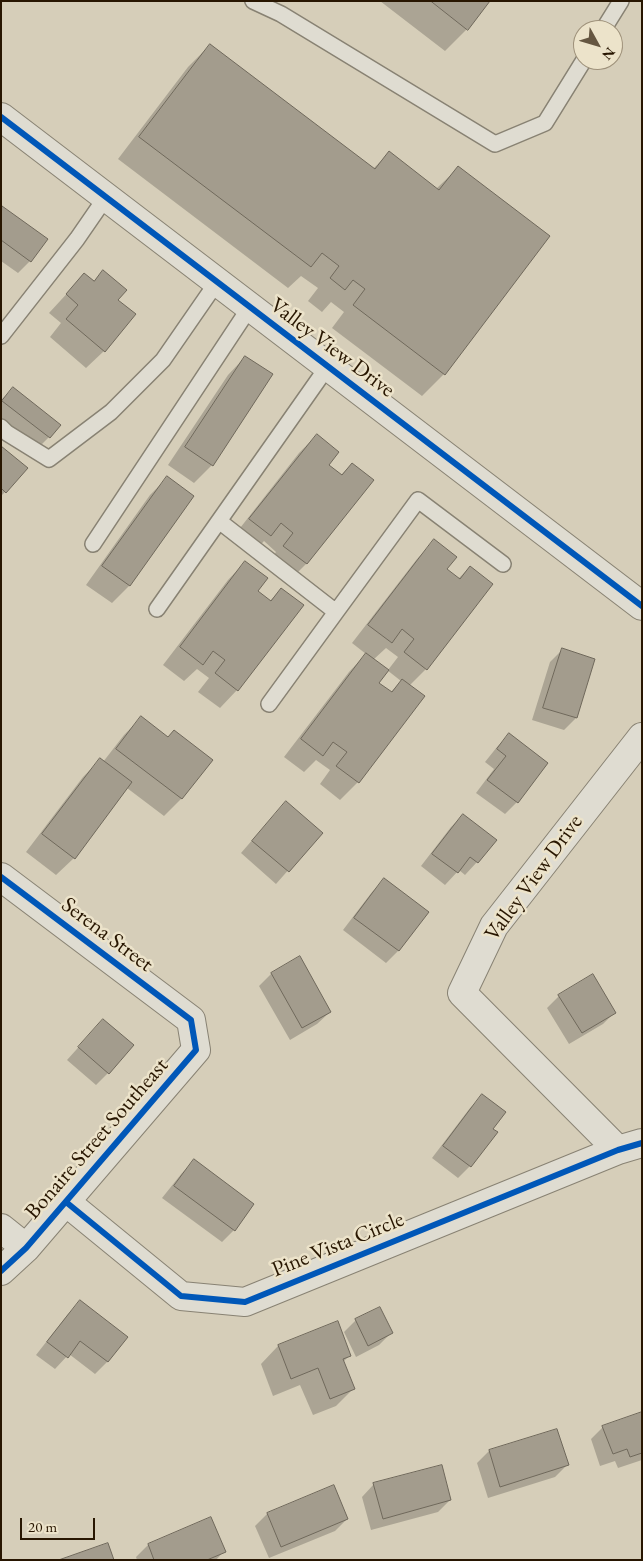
<!DOCTYPE html>
<html>
<head>
<meta charset="utf-8">
<style>
	body { margin:0 }
	#map { position:relative; width:643px; height:1561px; overflow:hidden; background:#d6ceb9; font-family:"EB Garamond",serif }
	canvas { display:block }
	.frame { position:absolute; inset:0; border:2px solid #281601; pointer-events:none }
	.north { position:absolute; left:573px; top:20px; width:50px; height:50px; box-sizing:border-box; background:#ece3ca; border:1px solid #9e917a; border-radius:50%; rotate:129deg; font-size:14px; font-weight:700; line-height:20px; text-align:center; color:#281601 }
	.north::after { content:''; display:block; margin:auto; width:18px; height:22px; background:#655641; clip-path:polygon(50% 0,100% 100%,50% 72%,0 100%) }
	.scale { position:absolute; left:20px; top:1518px; width:75px; height:22px; box-sizing:border-box; border:2px solid #281601; border-top:0; padding-left:6px; font-size:15px; line-height:18px; white-space:nowrap; color:#281601; -webkit-text-stroke:4px #ece3ca; paint-order:stroke }
</style>
</head>
<body>
<div id="map">
<canvas width="643" height="1561"></canvas>
<div class="frame"></div>
<div class="north">N</div>
<div class="scale">20 m</div>
</div>
<script>
const g = document.querySelector('canvas').getContext('2d');
g.lineJoin = 'round';
function fill(path, color) { g.fillStyle = color; g.fill(path, 'evenodd'); }
function strokePath(path, color, width, dash) { g.strokeStyle = color; g.lineWidth = width; g.lineCap = dash ? 'butt' : 'round'; g.setLineDash(dash || []); g.stroke(path); }
function label(font, color, halo, rows, align = 'center') {
  g.font = font + ' "EB Garamond",serif'; g.lineWidth = 5; g.setLineDash([]); g.textBaseline = 'middle'; g.strokeStyle = halo; g.fillStyle = color; for (const [text, x, y, turn = 0] of rows) {
    g.save(); g.translate(x, y); g.rotate((+turn || 0) * Math.PI / 180); g.textAlign = isNaN(turn) ? turn : align; if (halo) g.strokeText(text, 0, 0); g.fillText(text, 0, 0); g.restore();
  }
}
fill(new Path2D(`
	M380,1H488L467,29L445,51Z
	M210,45L373,169L389,153L436,189L458,168L444,374L422,396L332,328L344,312L331,302L322,312L308,301L318,288L301,276L288,288L118,159L188,67Z
	M2,207L30,261L18,273L1,261Z
	M103,272L116,300L104,351L86,368L50,337L61,323L49,313L84,275L93,282Z
	M245,357L212,465L194,483L168,465L228,375Z
	M13,389L49,437L37,449L1,421V400Z
	M317,435L327,465L340,476L352,464L372,480L306,564L289,581L267,564L276,552L264,541L253,553L233,537L299,453Z
	M1,448L5,492L1,496Z
	M167,478L193,496L129,586L112,603L86,585L150,495Z
	M434,541L445,569L458,579L470,567L426,669L409,686L423,696L358,782L340,800L320,784L330,770L316,760L304,772L284,757L349,672L366,654L352,643L417,559ZM386,648L398,657L388,670L373,660ZM387,670L401,681L390,693L377,683Z
	M245,562L256,591L270,601L281,589L302,605L237,690L220,708L198,692L209,678L197,669L184,681L163,665L228,580Z
	M562,650L594,660L576,718L564,730L532,720L550,662Z
	M141,718L168,738L211,760L181,799L164,816L127,788L74,858L56,875L26,852L83,777L100,760L103,762L124,735Z
	M509,735L517,802L505,814L476,793L494,769L485,762L497,747Z
	M274,815L321,833L276,884L241,853Z
	M463,815L495,840L477,862L465,875L459,870L445,885L421,866L451,827Z
	M384,880L398,951L386,963L343,930L372,892Z
	M299,958L330,1012L317,1024L290,1040L259,986L271,974Z
	M559,996L615,1012L603,1024L569,1044L547,1008Z
	M103,1020L108,1073L96,1085L67,1060Z
	M483,1096L491,1129L470,1166L458,1178L432,1158L470,1108Z
	M194,1161L234,1230L222,1242L162,1198L182,1173Z
	M80,1302L126,1337L107,1362L95,1374L69,1354L55,1369L36,1355L68,1314Z
	M356,1320L391,1333L379,1345L356,1357L344,1332Z
	M337,1323L350,1355L343,1362L353,1389L336,1406L313,1415L300,1385L273,1396L261,1364L278,1346Z
	M642,1413V1460L618,1468L615,1461L600,1466L591,1439L603,1427Z
	M489,1451L567,1465L555,1477L488,1498L477,1463Z
	M374,1484L450,1500L438,1512L371,1530L362,1497Z
	M333,1486L347,1519L335,1531L269,1558L255,1526L267,1514Z
	M148,1545L224,1551L216,1560H137L136,1557Z`), '#0003');
const building = new Path2D(`
	M431,1H490L468,30Z
	M210,44L375,169L389,151L439,190L458,166L550,236L445,375L353,305L365,289L353,280L345,290L330,278L339,266L322,253L311,267L139,137Z
	M2,206L48,239L31,262L1,240Z
	M103,270L127,290L118,300L136,314L105,352L66,319L78,305L66,294L84,273L94,281Z
	M245,356L273,374L213,466L185,447Z
	M13,387L61,425L50,438L2,401Z
	M317,434L339,452L329,465L342,475L352,463L374,480L307,564L283,546L293,533L281,523L271,536L249,519Z
	M1,446L28,468L6,493L1,488Z
	M167,476L194,496L130,586L102,566Z
	M434,539L457,557L447,569L460,579L470,566L493,584L427,670L404,652L414,639L402,629L392,643L368,625Z
	M245,561L268,578L258,591L271,601L281,588L304,605L238,691L215,673L225,660L213,651L203,665L180,647Z
	M562,648L595,659L577,718L543,708Z
	M366,653L389,670L379,683L392,692L402,679L425,696L359,783L336,766L347,752L333,742L323,756L301,739Z
	M141,716L168,737L174,730L213,760L182,799L116,749Z
	M509,733L548,763L518,803L487,780L506,756L497,749Z
	M100,758L132,782L75,859L42,834Z
	M286,801L323,833L289,872L252,841Z
	M463,814L497,840L478,863L470,857L458,873L432,854Z
	M384,878L429,912L399,951L354,918Z
	M300,956L331,1012L302,1028L271,973Z
	M593,974L616,1013L582,1033L558,995Z
	M103,1019L134,1045L109,1074L78,1047Z
	M482,1094L506,1112L493,1129L498,1132L471,1167L443,1146Z
	M194,1159L254,1204L235,1231L174,1186Z
	M80,1300L128,1337L108,1362L80,1341L68,1358L47,1342Z
	M380,1307L393,1333L368,1346L355,1319Z
	M338,1321L351,1356L343,1359L355,1389L330,1399L318,1368L291,1379L278,1345Z
	M642,1412V1453L630,1457L627,1449L613,1454L602,1426Z
	M557,1429L569,1465L500,1487L489,1450Z
	M442,1465L451,1500L383,1519L373,1483Z
	M334,1485L348,1519L281,1547L267,1513Z
	M211,1517L226,1552L207,1560H154L148,1544Z
	M108,1543L114,1560H59Z`);
fill(building, '#a39c8d');
strokePath(building, '#6f685b', 1);
const service = new Path2D(`
	M253,1L281,14L495,144L545,123L584,60
	M603,30L621,1
	M1,336L77,239L106,197
	M1,427L7,433L49,459L111,412L163,360L217,282
	M219,521L336,612L418,500L503,564
	M93,544L250,307
	M157,609L328,366
	M269,704L336,612`);
const minor = new Path2D(`
	M1,117L642,606
	M1,877L191,1020L196,1050L26,1248L1,1271
	M618,1150L462,993L494,926L642,737
	M66,1202L181,1296L245,1302L618,1150L642,1143
	M1,1228L26,1248`);
strokePath(service, '#888273', 18);
strokePath(minor, '#888273', 30);
strokePath(service, '#dfdcd1', 15);
strokePath(minor, '#dfdcd1', 28);
strokePath(new Path2D(`
	M1,117L642,606
	M1,877L191,1020L196,1050L26,1248L1,1271
	M66,1202L181,1296L245,1302L618,1150L642,1143`), '#0057b8', 6);
label('22px', '#281601', '#ece3ca', [
	["Valley View Drive",332,348,37],
	["Valley View Drive",534,878,-54],
	["Serena Street",107,935,37],
	["Bonaire Street Southeast",97,1139,-49],
	["Pine Vista Circle",338,1245,-22]
]);
</script>
</body>
</html>
